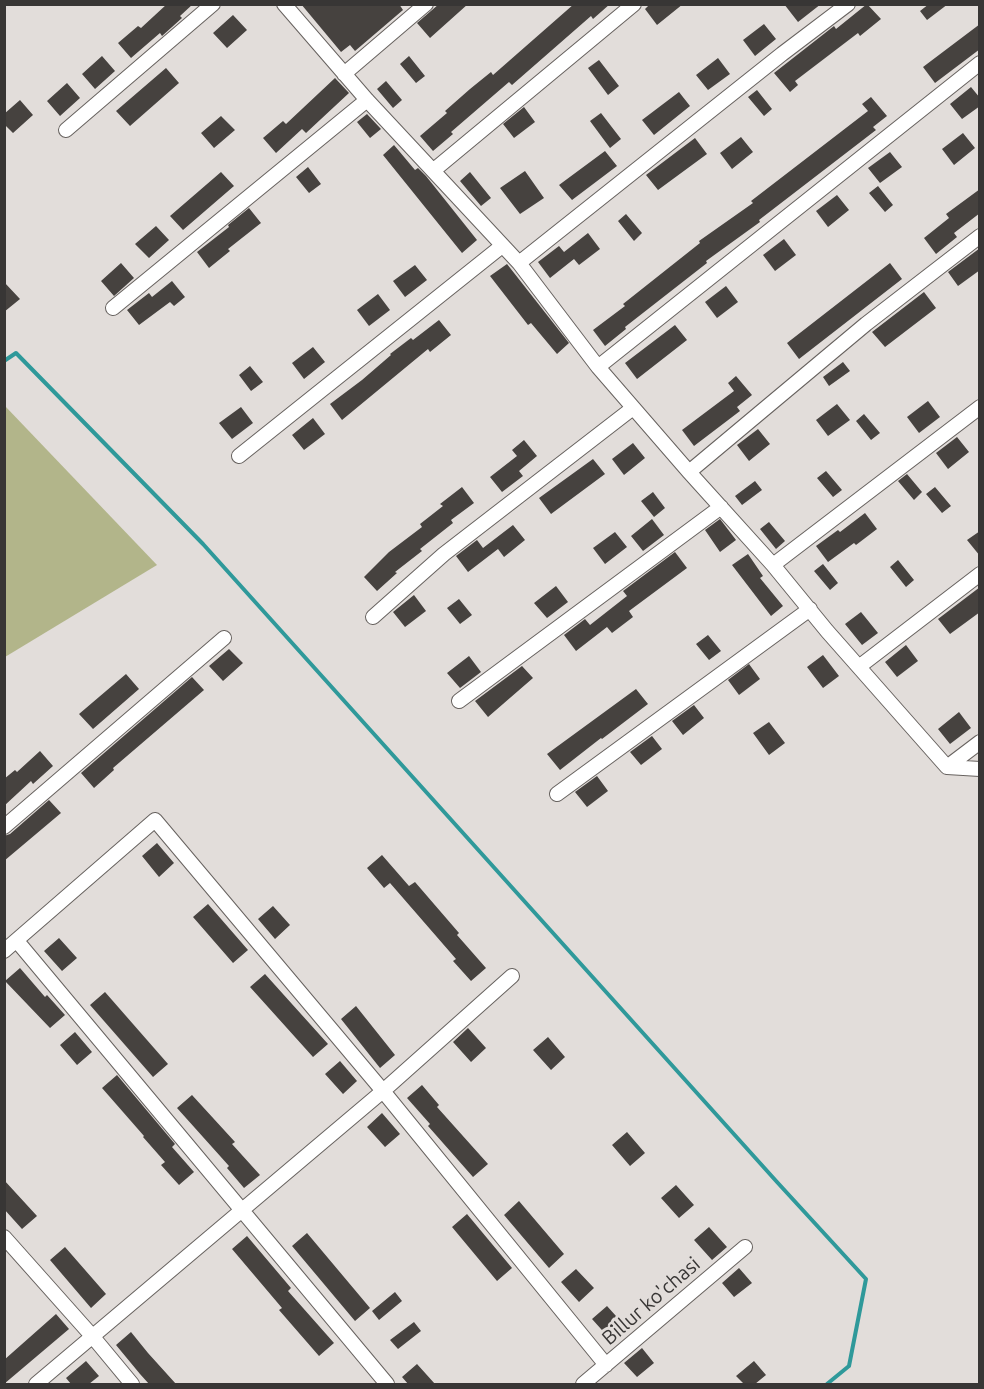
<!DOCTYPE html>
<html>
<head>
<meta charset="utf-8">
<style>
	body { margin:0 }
	#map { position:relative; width:984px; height:1389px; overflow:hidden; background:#e2ddda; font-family:Ubuntu,sans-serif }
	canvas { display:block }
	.frame { position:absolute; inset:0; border:6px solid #383635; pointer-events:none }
</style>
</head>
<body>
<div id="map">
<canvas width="984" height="1389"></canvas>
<div class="frame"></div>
</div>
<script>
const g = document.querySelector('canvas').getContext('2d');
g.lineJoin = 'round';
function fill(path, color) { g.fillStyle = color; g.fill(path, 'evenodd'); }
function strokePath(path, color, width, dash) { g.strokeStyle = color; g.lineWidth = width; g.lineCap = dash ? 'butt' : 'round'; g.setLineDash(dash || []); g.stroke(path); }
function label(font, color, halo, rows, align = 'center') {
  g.font = font + ' Ubuntu,sans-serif'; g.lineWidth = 6; g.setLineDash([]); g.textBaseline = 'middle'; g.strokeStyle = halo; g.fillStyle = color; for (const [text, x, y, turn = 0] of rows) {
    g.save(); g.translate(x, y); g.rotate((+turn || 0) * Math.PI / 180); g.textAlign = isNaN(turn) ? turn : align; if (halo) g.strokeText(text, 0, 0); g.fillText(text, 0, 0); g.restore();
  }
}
fill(new Path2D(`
	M5,406L157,565L5,657Z`), '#b2b58a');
strokePath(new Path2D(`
	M4,361L16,353L203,544L777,1182L866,1279L849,1366L827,1384`), '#2f999a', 4);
fill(new Path2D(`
	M167,4H193L180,16L182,18L162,36L160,33L131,58L118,43L138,26L141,28Z
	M301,4H399L403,10L355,51L350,45L341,52Z
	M439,4H468L430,38L417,23Z
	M574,4H610L593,19L591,16L512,85L509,82L451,132L453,134L433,151L420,136L447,113L445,111L470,89L491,72L493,75Z
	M650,4H683L657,25L645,9Z
	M784,4H821L798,22Z
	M867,4L881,19L860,36L858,33L795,81L798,85L790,92L774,73L834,26L836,29Z
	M929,4H948L927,20L920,11Z
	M233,15L247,30L227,48L213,33Z
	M764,24L776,39L755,56L743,40Z
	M980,24V49L935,83L923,67Z
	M102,56L115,71L95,89L82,74Z
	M409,56L425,76L416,83L400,64Z
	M718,58L730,74L708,90L696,75Z
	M599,60L619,86L608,95L588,68Z
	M166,68L179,83L130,126L116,111Z
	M335,78L349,93L306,133L302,129L276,153L263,138L283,121L286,124Z
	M386,81L402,100L393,108L377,89Z
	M67,83L80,98L60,116L47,101Z
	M971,87L980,98V106L962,119L950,104Z
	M757,90L772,109L764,116L748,97Z
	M679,92L690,106L654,135L642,120Z
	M871,97L887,116L873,127L876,130L759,220L760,222L706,261L707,263L625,327L626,329L605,346L593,330L625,306L623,304L700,243L699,241L753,203L751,201L868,111L862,104Z
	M20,100L33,115L13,133L4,124V114Z
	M524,107L535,122L514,138L503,124Z
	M601,113L621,139L610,148L590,121Z
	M367,114L381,129L370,138L357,122Z
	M221,116L235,130L214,148L201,133Z
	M963,133L975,148L954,165L942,149Z
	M741,137L753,152L732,169L720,153Z
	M695,138L707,154L658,190L646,175Z
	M394,145L415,170L418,168L426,176L477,240L462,253L383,155Z
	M605,151L617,166L572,200L559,185Z
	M890,152L902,167L880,183L868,168Z
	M308,167L321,184L309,193L296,177Z
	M525,171L544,198L520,214L500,188Z
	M221,172L234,186L183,230L170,216Z
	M470,172L491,198L481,206L460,181Z
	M878,186L893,205L885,212L869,193Z
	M980,189V213L954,233L957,237L936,254L924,238L949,218L946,214Z
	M837,195L849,210L828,227L816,211Z
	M249,208L261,223L228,249L230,251L209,268L197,252L229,227L228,225Z
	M626,214L642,233L634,241L618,221Z
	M156,226L169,240L149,258L135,244Z
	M588,233L600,249L579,265L574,259L550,278L538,262L559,246L564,252Z
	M784,239L796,255L775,271L763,255Z
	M980,248V270L958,286L948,272Z
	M121,263L134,278L114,296L101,281Z
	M890,263L902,279L799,359L787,343Z
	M507,264L569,343L557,354L531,323L528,325L490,276Z
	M415,265L427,280L405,297L393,281Z
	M172,281L185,297L174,306L170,302L139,325L127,310L149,293L152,297Z
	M4,282L20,299L4,312Z
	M726,286L738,302L717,318L705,302Z
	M924,292L936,308L885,347L872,332Z
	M378,294L390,310L369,326L357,310Z
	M439,320L451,335L430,352L428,349L342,420L330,404L362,380L391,355L390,354L411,338L413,340Z
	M675,325L687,340L637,379L625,363Z
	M313,347L325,362L304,379L292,363Z
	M843,362L850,371L829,386L823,377Z
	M250,366L263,382L251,391L239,375Z
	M736,376L752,395L737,407L740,411L694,446L682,430L734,391L728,383Z
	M928,401L940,417L919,433L907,417Z
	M837,404L850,420L828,436L816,420Z
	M241,407L253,423L232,439L219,423Z
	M864,414L880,433L871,440L856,421Z
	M313,418L325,434L304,450L292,435Z
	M758,429L770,444L749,461L737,445Z
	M957,437L969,452L948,469L936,453Z
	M524,440L537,456L519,471L523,476L502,492L490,477L517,456L512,450Z
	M633,443L645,458L624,475L612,459Z
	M593,459L605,474L551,514L539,498Z
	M826,471L842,490L833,497L817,478Z
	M907,474L922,492L914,500L898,481Z
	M755,481L762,490L742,505L735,496Z
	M462,487L474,503L451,520L453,523L420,549L422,551L395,572L397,573L377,591L364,577L389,552L422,527L420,524L443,506L440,504Z
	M935,487L951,506L942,513L926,494Z
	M653,492L665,508L654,517L641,501Z
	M865,513L877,529L856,545L854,543L828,562L816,546L838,530L840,532Z
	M652,519L664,535L643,551L631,536Z
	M720,519L736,540L720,552L705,530Z
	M769,522L785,541L776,549L760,529Z
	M513,525L525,540L504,557L498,549L468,572L456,556L477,540L483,548Z
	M980,531V556L967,540Z
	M615,532L627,547L605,564L593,548Z
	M675,552L687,568L629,611L633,617L612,633L607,627L576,651L564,635L585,619L590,625L627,596L623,591Z
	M748,554L763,576L760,578L783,606L771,616L732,565Z
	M898,560L914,580L906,587L890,567Z
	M823,564L838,583L830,590L814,571Z
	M556,586L568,602L547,618L534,603Z
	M980,587V612L950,634L938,619Z
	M414,595L426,611L405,627L393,612Z
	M459,599L472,615L460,624L447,608Z
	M861,612L878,633L862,645L845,624Z
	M708,635L721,651L709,660L696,644Z
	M906,645L918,661L897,677L885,662Z
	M229,649L243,663L223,681L209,666Z
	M823,655L839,676L823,688L807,667Z
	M469,656L481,672L460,688L447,673Z
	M749,664L760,679L739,695L728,680Z
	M522,666L533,678L488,717L475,701Z
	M126,674L139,689L93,729L79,714Z
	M192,677L204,690L113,768L114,770L94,788L81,773Z
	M636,689L648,704L602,739L601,738L560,770L547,754Z
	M694,705L704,718L683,735L672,721Z
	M959,712L971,728L950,744L938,729Z
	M769,722L785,743L769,755L753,733Z
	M652,736L662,749L641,765L630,752Z
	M40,751L53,766L33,784L31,781L4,806V779L15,770L17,772Z
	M597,776L608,791L587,807L575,792Z
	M49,800L61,813L4,861V836L10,834Z
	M157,843L174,863L159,877L142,856Z
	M382,855L409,886L415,882L459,933L457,935L486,968L471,981L453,961L456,959L390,883L384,888L367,868Z
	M208,904L248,950L233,963L193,917Z
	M273,906L290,925L275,939L258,919Z
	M59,938L77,958L62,971L44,951Z
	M20,968L45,997L47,995L65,1015L50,1028L5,981Z
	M265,974L328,1044L313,1057L250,987Z
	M105,992L168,1064L153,1077L90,1005Z
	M356,1006L395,1055L380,1068L341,1019Z
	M468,1028L486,1048L471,1062L453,1042Z
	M75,1032L92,1052L77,1065L60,1045Z
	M548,1037L565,1057L551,1070L533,1050Z
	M340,1061L357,1081L343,1094L325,1074Z
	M117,1075L175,1144L172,1147L194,1172L179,1185L161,1165L165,1162L143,1137L144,1136L102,1088Z
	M422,1085L439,1105L437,1107L488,1164L473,1177L428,1126L430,1124L407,1098Z
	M192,1095L235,1142L232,1144L260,1175L244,1188L227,1168L229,1166L177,1108Z
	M382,1113L400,1134L385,1147L367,1127Z
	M627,1132L645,1153L630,1166L612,1145Z
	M4,1180L37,1216L22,1229L4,1209Z
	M676,1185L694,1205L679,1218L661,1198Z
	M519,1201L564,1254L549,1268L504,1215Z
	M467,1214L512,1268L497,1281L452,1227Z
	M709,1227L727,1247L712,1260L694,1240Z
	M307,1233L370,1308L355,1321L292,1246Z
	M247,1236L291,1288L288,1291L334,1343L319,1356L279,1310L282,1308L232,1249Z
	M65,1247L106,1294L91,1308L50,1260Z
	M739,1268L752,1283L734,1297L722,1283Z
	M576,1269L594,1288L579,1302L561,1282Z
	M395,1292L402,1301L379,1320L372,1311Z
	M607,1306L625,1326L610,1339L592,1319Z
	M56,1314L69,1329L4,1384V1360Z
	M414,1322L421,1331L398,1349L390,1340Z
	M131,1332L148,1353L176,1384H149L140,1374L116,1345Z
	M642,1348L654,1363L637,1377L624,1363Z
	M86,1361L99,1376L89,1384H71L66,1378Z
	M754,1361L766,1375L755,1384H744L736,1376Z
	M417,1364L435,1384H408L402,1377Z`), '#46423f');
const street = new Path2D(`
	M284,4L367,100L519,263L598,367L689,472L773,565L827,631L947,767L980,769
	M344,74L426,4
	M66,130L213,4
	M434,170L634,4
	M519,263L782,54L848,4
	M113,308L367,100
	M598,367L980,63
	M239,456L502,246
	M689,472L866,324L980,236
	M773,565L980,407
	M373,617L444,554L633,408
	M860,666L980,574
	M459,701L721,507
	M947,767L980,742
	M557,794L810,609
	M4,827L224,638
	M17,941L387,1384
	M4,951L155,820L383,1091L606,1365
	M4,1237L93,1337L132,1384
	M36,1384L383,1091L512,976
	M583,1384L745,1247`);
strokePath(street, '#67625f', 16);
strokePath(street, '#fff', 14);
label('20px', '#383635', '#e2ddda', [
	["Billur ko'chasi",651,1301,-41]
]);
</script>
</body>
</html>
